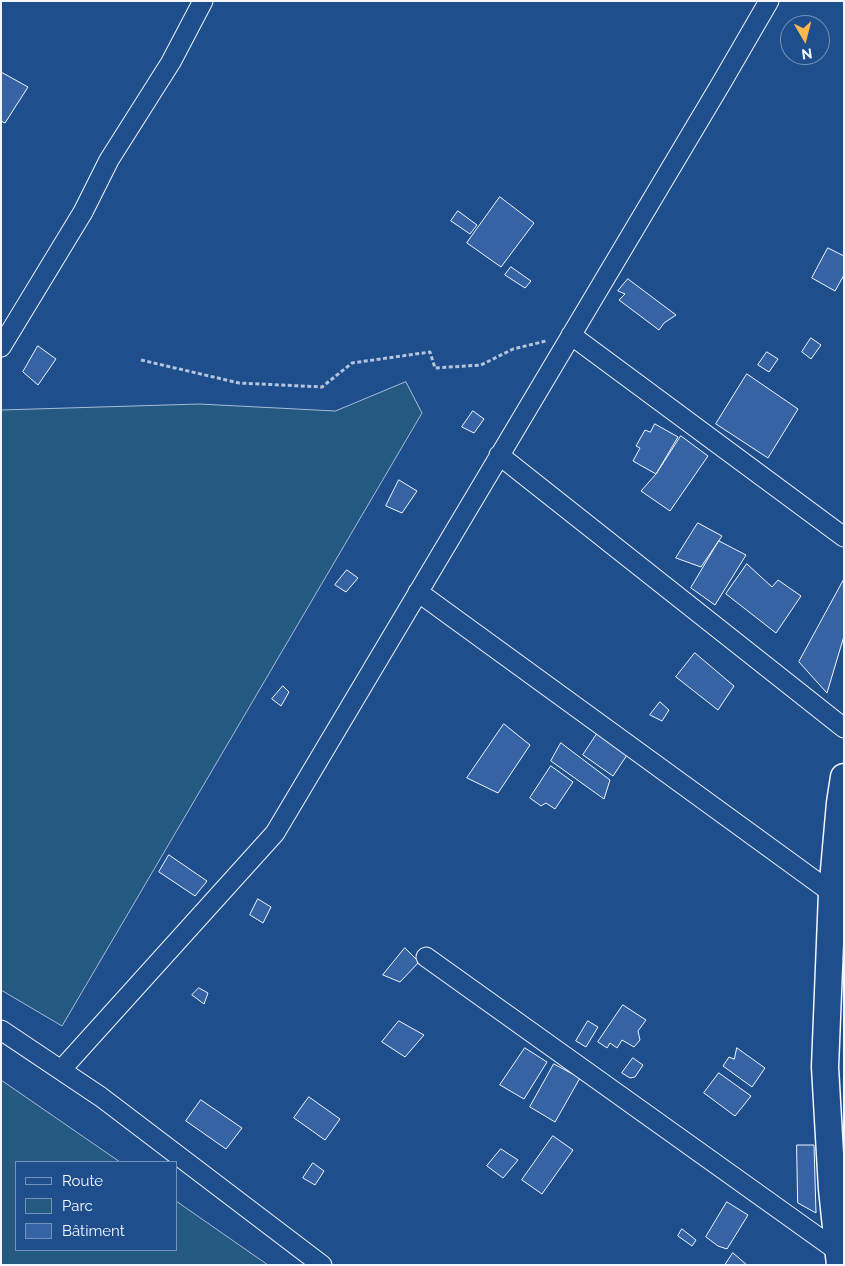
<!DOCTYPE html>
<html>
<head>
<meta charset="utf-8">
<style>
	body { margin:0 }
	#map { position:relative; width:845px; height:1266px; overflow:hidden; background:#1f4e8c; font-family:Raleway,sans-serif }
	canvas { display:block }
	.frame { position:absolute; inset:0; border:2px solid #f2f6ff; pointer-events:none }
	.legend { position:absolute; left:15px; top:1161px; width:162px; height:90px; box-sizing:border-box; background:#1f4e8c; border:1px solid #7391ba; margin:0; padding:6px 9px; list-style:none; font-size:15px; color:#f2f6ff }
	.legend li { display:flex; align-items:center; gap:10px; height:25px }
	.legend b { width:25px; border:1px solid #7391ba }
	.north { position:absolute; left:780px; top:15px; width:50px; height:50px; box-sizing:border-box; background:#1f4e8c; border:1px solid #7391ba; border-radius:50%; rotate:172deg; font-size:14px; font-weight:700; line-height:20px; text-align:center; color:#f2f6ff }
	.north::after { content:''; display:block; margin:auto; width:18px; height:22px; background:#ffb74d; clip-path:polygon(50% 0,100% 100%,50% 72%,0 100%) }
</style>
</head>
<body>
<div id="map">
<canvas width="845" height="1266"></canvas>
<div class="frame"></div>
<ul class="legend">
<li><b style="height:6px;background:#1f4e8c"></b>Route</li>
<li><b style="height:14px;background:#245a82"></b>Parc</li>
<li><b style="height:14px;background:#3563a3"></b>Bâtiment</li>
</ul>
<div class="north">N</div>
</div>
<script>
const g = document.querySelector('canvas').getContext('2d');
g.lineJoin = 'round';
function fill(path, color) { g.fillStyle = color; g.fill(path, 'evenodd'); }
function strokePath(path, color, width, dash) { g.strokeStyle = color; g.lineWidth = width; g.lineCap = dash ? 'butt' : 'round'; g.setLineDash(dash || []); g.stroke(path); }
const green = new Path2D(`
	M406,382L422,413L62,1026L1,990V410L199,404L335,411Z
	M1,1080L120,1162H16V1250H176V1201L268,1265H1Z`);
fill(green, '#245a82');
strokePath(green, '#a8bbd7', 1);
const building = new Path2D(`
	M1,72L28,87L5,123L1,121Z
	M500,197L534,223L501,267L467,243Z
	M458,211L477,225L470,234L451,221Z
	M828,248L844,256V275L835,291L812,278Z
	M511,267L531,281L525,288L505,275Z
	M628,279L676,315L664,323L659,330L619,300L625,294L618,291Z
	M811,338L821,345L811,359L802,352Z
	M38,346L56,359L38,385L23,372Z
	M767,352L778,359L769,372L758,365Z
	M747,374L798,409L768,458L716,424Z
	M473,411L484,419L474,433L462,427Z
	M655,424L678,437L656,474L633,461L640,448L636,446L645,430L650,432Z
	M681,436L708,456L670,511L641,491L656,474Z
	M399,480L417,491L402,513L386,506Z
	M698,523L722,536L701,567L676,558Z
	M719,541L746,555L715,605L691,588Z
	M747,564L772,587L778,580L801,596L776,633L726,594Z
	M347,570L358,578L346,592L335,585Z
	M844,579V636L827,693L799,662Z
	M695,653L734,686L718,710L676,677Z
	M283,686L289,692L281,706L272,699Z
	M660,702L669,710L662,721L650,715Z
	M504,724L530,745L498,793L467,778Z
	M599,731L629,752L613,776L583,755Z
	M561,743L610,780L604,799L551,761Z
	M551,766L573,782L555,809L546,803L541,806L530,798Z
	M169,855L207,881L195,896L159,872Z
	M258,899L271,907L263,923L250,915Z
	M405,948L419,962L400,982L383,975Z
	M199,988L208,993L204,1004L192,995Z
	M623,1005L646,1020L638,1031L640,1040L634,1047L622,1040L617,1048L610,1043L607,1048L598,1042Z
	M399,1021L424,1035L405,1057L382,1042Z
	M588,1021L598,1027L586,1047L576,1041Z
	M525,1048L547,1062L524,1099L500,1085Z
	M737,1048L765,1068L752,1087L723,1066L729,1057L734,1059Z
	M633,1058L643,1065L635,1077L630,1078L622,1073Z
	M554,1064L580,1078L555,1122L530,1107Z
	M719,1073L751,1096L735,1116L704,1093Z
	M309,1097L340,1119L325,1140L294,1118Z
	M201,1100L242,1128L226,1149L186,1121Z
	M553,1136L573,1150L542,1194L522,1180Z
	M797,1145H814L816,1213L798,1203Z
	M501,1149L518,1160L503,1178L487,1166Z
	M313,1163L324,1171L315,1185L303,1178Z
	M727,1202L748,1215L727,1249L718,1246L706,1237Z
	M682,1229L696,1240L692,1246L678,1236Z
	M733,1253L747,1265H725Z`);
fill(building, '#3563a3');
strokePath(building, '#f2f6ff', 1);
const street = new Path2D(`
	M571,335L844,537
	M1,347L83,212L109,160L171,62L203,1
	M499,455L844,728
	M418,592L832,893
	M426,957L839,1252
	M1,1030L101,1097L322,1265
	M61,1070L275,833L722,82L769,1`);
const secondary = new Path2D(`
	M840,1265L832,1189L825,1067L832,893L840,803L844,777`);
strokePath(street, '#f2f6ff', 21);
strokePath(secondary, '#f2f6ff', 29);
strokePath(new Path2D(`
	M141,360L239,383L322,387L352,363L430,352L435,368L481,365L513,349L546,341`), '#b3c4dc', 3, [4, 2.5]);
strokePath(street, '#1f4e8c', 19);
strokePath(secondary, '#1f4e8c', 26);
</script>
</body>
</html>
